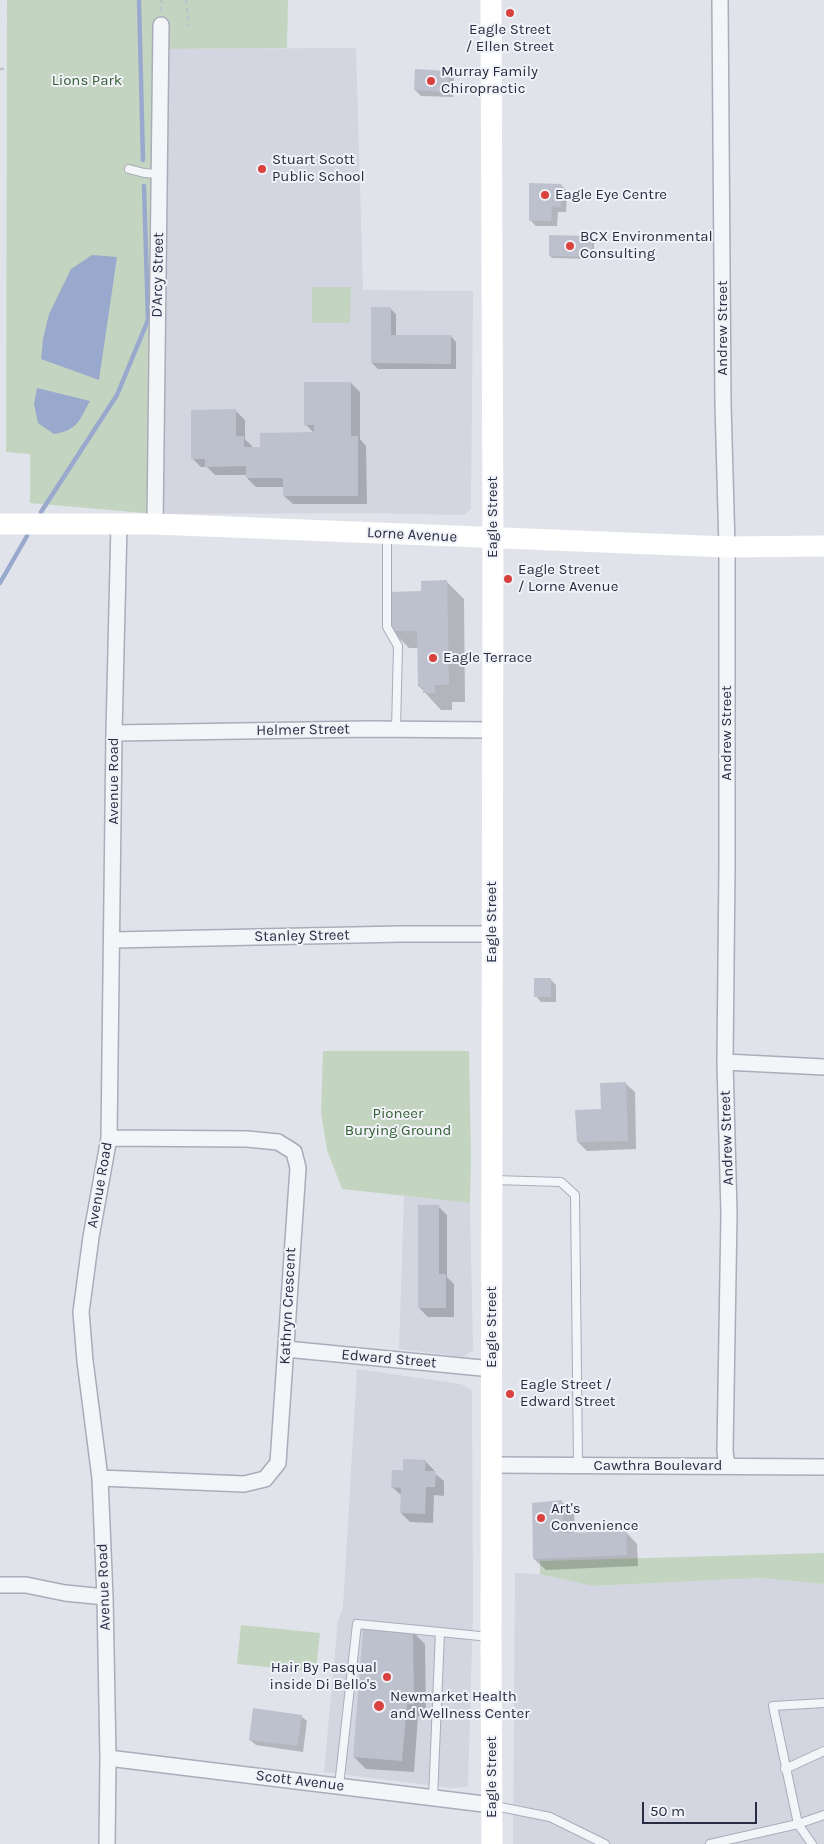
<!DOCTYPE html>
<html>
<head>
<meta charset="utf-8">
<style>
	body { margin:0 }
	#map { position:relative; width:824px; height:1844px; overflow:hidden; background:#e1e3eb; font-family:Karla,sans-serif }
	canvas { display:block }
	.scale { position:absolute; left:642px; top:1802px; width:115px; height:22px; box-sizing:border-box; border:2px solid #282d43; border-top:0; padding-left:6px; font-size:15px; line-height:18px; white-space:nowrap; color:#282d43; -webkit-text-stroke:4px #f1f2f8; paint-order:stroke }
</style>
</head>
<body>
<div id="map">
<canvas width="824" height="1844"></canvas>
<div class="scale">50 m</div>
</div>
<script>
const g = document.querySelector('canvas').getContext('2d');
g.lineJoin = 'round';
function fill(path, color) { g.fillStyle = color; g.fill(path, 'evenodd'); }
function strokePath(path, color, width, dash) { g.strokeStyle = color; g.lineWidth = width; g.lineCap = dash ? 'butt' : 'round'; g.setLineDash(dash || []); g.stroke(path); }
function label(font, color, halo, rows, align = 'center') {
  g.font = font + ' Karla,sans-serif'; g.lineWidth = 4; g.setLineDash([]); g.textBaseline = 'middle'; g.strokeStyle = halo; g.fillStyle = color; for (const [text, x, y, turn = 0] of rows) {
    g.save(); g.translate(x, y); g.rotate((+turn || 0) * Math.PI / 180); g.textAlign = isNaN(turn) ? turn : align; if (halo) g.strokeText(text, 0, 0); g.fillText(text, 0, 0); g.restore();
  }
}
fill(new Path2D(`
	M356,48L363,290L473,291L471,509L464,515L369,513L155,514L169,49Z
	M404,1196L470,1203L473,1350L463,1357L399,1349Z
	M357,1369L461,1384L472,1391L473,1612L468,1787L452,1788L324,1772L338,1620L343,1608Z
	M515,1573L540,1574L593,1586L760,1578L824,1584V1844H513Z`), '#d3d5e0');
fill(new Path2D(`
	M7,0H288L287,48L169,49L155,514L30,503V454L6,452Z
	M312,287H351L350,323H312Z
	M323,1051H469L471,1158L470,1203L342,1189L327,1150L321,1112Z
	M824,1553V1584L760,1578L593,1586L540,1574V1561Z
	M241,1625L320,1633L316,1672L237,1664Z`), '#c3d5c1');
fill(new Path2D(`
	M92,255L117,257L99,380L41,359L43,339L49,314L71,269Z
	M37,388L90,401C79,421 78,430 54,434L38,423L34,404Z`), '#99a9cd');
fill(new Path2D(`
	M448,72L454,78L453,97L421,96L415,90Z
	M561,185L567,191L566,212H558L557,226H536L530,220Z
	M592,237L594,239V259L552,258L550,256Z
	M391,309L396,314V336H451L456,342V369H378L372,363Z
	M351,383L360,392V439L366,446L367,504H293L284,496V487H256L247,478V475H215L207,467H201L192,458L236,411L245,420V439L252,446V448H261L314,433L306,425Z
	M447,582L464,599L465,702H452V710H441L419,686V648H409L392,631L422,593Z
	M551,980L556,985V1002H541L536,996Z
	M626,1084L635,1092L636,1149L587,1151L578,1142L602,1111Z
	M438,1206L447,1215V1277L454,1284V1317H428L419,1308Z
	M425,1461L434,1470V1473L444,1481V1496L434,1495L433,1523L410,1522L401,1513L402,1496L392,1487L404,1471Z
	M562,1502L574,1513L575,1534L626,1532L637,1544L638,1566L546,1570L534,1559Z
	M413,1632L425,1644L426,1716H418L414,1772L366,1769L354,1757Z
	M301,1716L307,1721L303,1752L256,1745L250,1740Z`), '#0003');
strokePath(new Path2D(`
	M139,0L143,160
	M41,512L117,395L148,320L144,186
	M0,583L27,536`), '#99a9cd', 4.5);
fill(new Path2D(`
	M415,69L449,71L448,92L414,90Z
	M529,183L561,184V207L552,206L551,221H529Z
	M549,235L592,236V257L549,256Z
	M371,307H391V335H451V364L371,363Z
	M304,382H351V436H358V496H283V478H246V466L205,467V459H191V410L236,409V436H244V447H260V433L314,432V425H304Z
	M447,580L449,685H435V693H423V687H418L417,631H391L390,592L421,591V581Z
	M534,978H551V997H534Z
	M626,1082L628,1141L577,1142L575,1110L601,1109L600,1083Z
	M418,1205H439V1274H446V1308H418Z
	M403,1459L426,1460L425,1471H436L435,1487H426L425,1514L400,1513L401,1488L391,1487L392,1470H403Z
	M562,1500L564,1533L626,1531L627,1555L533,1559L532,1503Z
	M363,1629L413,1631L414,1704H407L402,1761L353,1757Z
	M253,1708L302,1715L297,1746L249,1740Z`), '#bdc1ce');
const service = new Path2D(`
	M129,169L144,173L159,174
	M387,536V627L398,646L396,729
	M494,1180L561,1182L575,1195L578,1465
	M785,1769L824,1751
	M339,1786L357,1624L440,1632
	M433,1798L440,1632L489,1637
	M495,1806L550,1817L605,1844
	M710,1844L798,1824L824,1815
	M812,1844L798,1824L773,1706L824,1703`);
const minor = new Path2D(`
	M720,0L723,404L727,547V868L725,1062L729,1214L725,1451L727,1466
	M155,524L161,25
	M114,733L369,729L492,730
	M113,940L401,934H491
	M725,1062L824,1067
	M286,1349L492,1369
	M491,1465L824,1467
	M100,1478L244,1484L265,1479L278,1463L298,1168L294,1152L278,1142L247,1139L109,1138
	M0,1585H26L65,1593L105,1597
	M108,1758L492,1805
	M107,1844L108,1758L105,1597L100,1478L85,1361L81,1312L91,1237L109,1138L114,733L119,524`);
strokePath(service, '#aaacb9', 10);
strokePath(minor, '#aaacb9', 18);
strokePath(new Path2D(`
	M186,0L189,26
	M161,11V0
	M0,69H7`), '#bfc1c9', 2.5, [4, 4]);
strokePath(service, '#f4f5f8', 8);
strokePath(minor, '#f4f5f8', 15);
strokePath(new Path2D(`
	M491,0L493,538L491,1637L492,1844
	M0,524H155L727,547L824,546`), '#fff', 21);
for (const [x, y, r, color] of [
	[510,13,5,"#d8413d"],
	[431,81,5,"#d8413d"],
	[262,169,5,"#d8413d"],
	[545,195,5,"#d8413d"],
	[570,246,5,"#d8413d"],
	[508,579,5,"#d8413d"],
	[433,658,5,"#d8413d"],
	[510,1394,5,"#d8413d"],
	[541,1518,5,"#d8413d"],
	[387,1677,5,"#d8413d"],
	[379,1706,6,"#d8413d"]
]) { const dot = new Path2D(); dot.arc(x, y, r, 0, 2 * Math.PI); g.fillStyle = color; g.fill(dot); strokePath(dot, '#f1f2f8', 2); }
label('15px', '#282d43', '#f1f2f8', [
	["Eagle Street",510,30,"center"],
	["/ Ellen Street",510,47,"center"],
	["Murray Family",441,72],
	["Chiropractic",441,89],
	["Stuart Scott",272,160],
	["Public School",272,177],
	["Eagle Eye Centre",555,195],
	["BCX Environmental",580,237],
	["Consulting",580,254],
	["Eagle Street",518,570],
	["/ Lorne Avenue",518,587],
	["Eagle Terrace",443,658],
	["Eagle Street /",520,1385],
	["Edward Street",520,1402],
	["Art's",551,1509],
	["Convenience",551,1526],
	["Hair By Pasqual",377,1668,"right"],
	["inside Di Bello's",377,1685,"right"],
	["Newmarket Health",390,1697],
	["and Wellness Center",390,1714]
], 'left');
label('15px', '#346034', '#f1f2f8', [
	["Lions Park",87,81],
	["Pioneer",398,1114],
	["Burying Ground",398,1131]
]);
label('15px', '#282d43', '#f1f2f8', [
	["D'Arcy Street",158,275,-89],
	["Andrew Street",723,328,-90],
	["Eagle Street",493,517,-90],
	["Lorne Avenue",412,535,3],
	["Helmer Street",303,730,-1],
	["Andrew Street",727,733,-90],
	["Avenue Road",114,781,-90],
	["Eagle Street",492,922,-90],
	["Stanley Street",302,936,-1],
	["Andrew Street",727,1138,-92],
	["Avenue Road",100,1185,-80],
	["Kathryn Crescent",288,1306,-87],
	["Eagle Street",492,1327,-90],
	["Edward Street",389,1359,5],
	["Cawthra Boulevard",658,1466],
	["Avenue Road",104,1587,-92],
	["Eagle Street",492,1777,-90],
	["Scott Avenue",300,1781,7]
]);
</script>
</body>
</html>
